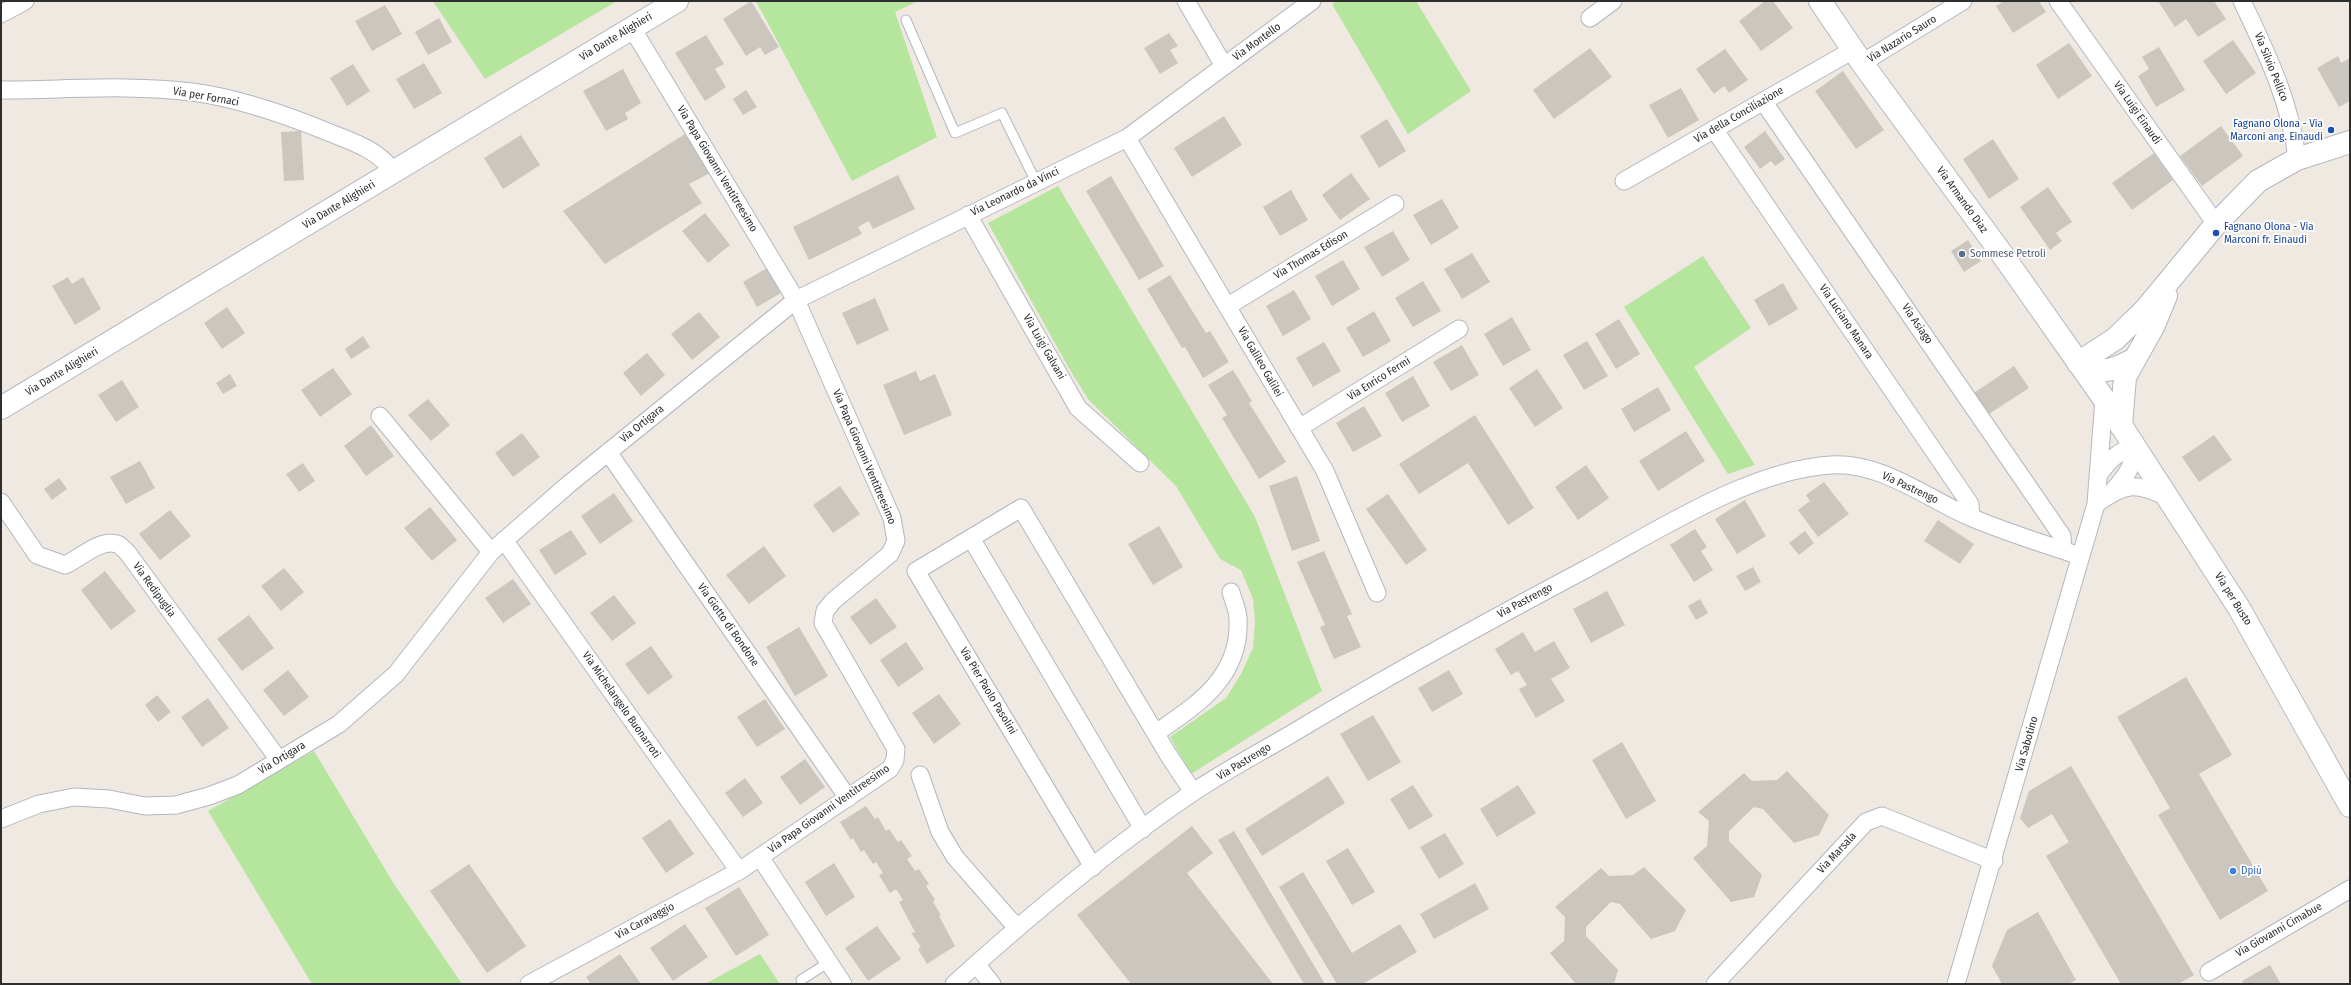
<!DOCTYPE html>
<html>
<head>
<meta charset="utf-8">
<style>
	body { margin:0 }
	#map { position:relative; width:2351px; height:985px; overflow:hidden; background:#efe9e1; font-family:"Fira Sans Condensed",sans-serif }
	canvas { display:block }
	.frame { position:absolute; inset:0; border:2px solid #2e2e2e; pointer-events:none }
</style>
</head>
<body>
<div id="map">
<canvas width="2351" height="985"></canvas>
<div class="frame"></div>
</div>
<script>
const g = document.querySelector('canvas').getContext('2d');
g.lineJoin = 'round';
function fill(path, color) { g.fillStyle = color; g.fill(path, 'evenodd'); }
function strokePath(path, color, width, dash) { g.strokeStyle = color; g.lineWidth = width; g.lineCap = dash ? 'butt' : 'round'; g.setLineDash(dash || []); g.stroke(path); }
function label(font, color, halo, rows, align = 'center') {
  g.font = font + ' "Fira Sans Condensed",sans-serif'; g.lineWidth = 3.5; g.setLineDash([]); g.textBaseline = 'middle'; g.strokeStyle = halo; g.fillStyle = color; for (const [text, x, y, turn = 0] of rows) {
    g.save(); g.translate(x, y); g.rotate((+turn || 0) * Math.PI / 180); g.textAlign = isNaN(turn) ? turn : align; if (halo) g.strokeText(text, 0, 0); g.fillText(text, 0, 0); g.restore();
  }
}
fill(new Path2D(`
	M433,1H617L485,79Z
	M756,1H918L895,12L937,137L852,181Z
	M1337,1H1416L1471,91L1408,134L1332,4Z
	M1058,186L1255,517L1322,691L1191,774L1170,737L1226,698L1241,674L1253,648L1255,623L1253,599L1241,570L1220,559L1176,486L1088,399L1070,370L988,223Z
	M1703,256L1751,328L1694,367L1755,465L1728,474L1624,307Z
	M314,751L394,884L462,984H312L208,811Z
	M760,954L780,984H705Z`), '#b6e59e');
fill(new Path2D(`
	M751,1L779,47L765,55L760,47L746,56L723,19Z
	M1765,1H1773L1793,28L1761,51L1739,21Z
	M2004,1H2039L2046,12L2013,33L1996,6Z
	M2158,1H2214L2226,19L2198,37L2186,19L2175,27Z
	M385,5L402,34L372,51L355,21Z
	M439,18L452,42L428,55L415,32Z
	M1169,33L1178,46L1170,50L1178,63L1160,74L1144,48Z
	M706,35L724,64L715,69L726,87L705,101L675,53Z
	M2233,40L2256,73L2226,94L2203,61Z
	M2069,43L2092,76L2058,99L2036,65Z
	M2159,47L2185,90L2156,107L2138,76L2149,69L2142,57Z
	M1590,48L1612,77L1554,119L1533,90Z
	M1725,49L1748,80L1729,93L1724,86L1714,94L1696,69Z
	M2338,56L2341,63L2350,58V101L2339,107L2317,68Z
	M424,63L442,93L414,109L396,79Z
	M353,64L370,91L347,106L330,78Z
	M623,69L641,103L625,113L628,119L606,131L583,91Z
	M1843,71L1884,130L1856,149L1815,91Z
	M1681,88L1699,120L1668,138L1649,105Z
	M746,90L757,107L743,115L733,99Z
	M1224,116L1242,145L1192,177L1174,148Z
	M1387,119L1406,151L1379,168L1360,136Z
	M2221,126L2243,156L2202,186L2180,156Z
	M301,131L304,180L284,181L281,132Z
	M1765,131L1785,159L1775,166L1771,161L1760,169L1744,147Z
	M685,134L710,173L689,184L702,203L605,264L563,211Z
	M521,135L540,165L503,189L484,158Z
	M1993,139L2019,179L1989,199L1963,159Z
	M2154,153L2173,180L2132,210L2112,183Z
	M1351,173L1370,199L1340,220L1322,195Z
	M898,175L915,209L873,229L869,221L858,227L862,234L809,260L793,227Z
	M1111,176L1164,266L1139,280L1086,191Z
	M2048,187L2072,222L2056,233L2062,241L2050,250L2020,207Z
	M1291,190L1308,220L1280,236L1263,207Z
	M1442,199L1459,228L1431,245L1413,215Z
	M705,213L730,245L708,263L682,231Z
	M1393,231L1410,260L1382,277L1364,247Z
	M1968,240L1981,261L1964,272L1951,251Z
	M1472,253L1490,282L1462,299L1444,269Z
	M1343,260L1360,289L1332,306L1315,276Z
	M767,268L781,293L757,307L743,282Z
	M1170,275L1206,333L1210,331L1229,362L1203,378L1185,347L1182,348L1147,289Z
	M68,277L72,284L83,277L101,309L75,325L52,286Z
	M1423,281L1441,311L1413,327L1395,298Z
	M1783,283L1798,309L1769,326L1754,300Z
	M1294,290L1311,319L1283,336L1266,306Z
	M875,298L889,330L857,345L842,313Z
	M227,307L245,333L222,349L204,323Z
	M1374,311L1391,341L1363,357L1346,328Z
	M699,312L720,337L692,360L671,334Z
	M1512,317L1531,350L1503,366L1484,334Z
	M1619,319L1640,354L1616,369L1595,334Z
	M363,336L370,347L351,359L345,349Z
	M1587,341L1608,376L1584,390L1563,355Z
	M1324,342L1341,371L1313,387L1296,358Z
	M1462,345L1479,375L1451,391L1433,362Z
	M647,353L665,375L641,396L623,373Z
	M2014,366L2029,388L1989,414L1974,393Z
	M333,368L352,394L320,417L301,390Z
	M1537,369L1563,408L1535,427L1509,388Z
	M1233,370L1252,401L1249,403L1286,462L1259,479L1222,418L1227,415L1208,385Z
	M916,371L920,381L935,374L952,415L904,435L883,385Z
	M230,374L237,386L223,394L216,383Z
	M1413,376L1430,406L1402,422L1385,393Z
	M122,380L139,407L116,422L98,395Z
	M1658,387L1671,410L1634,432L1621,409Z
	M428,399L450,425L431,441L408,415Z
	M1364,406L1382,436L1353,452L1336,423Z
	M1475,415L1534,508L1508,525L1468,463L1419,494L1399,464Z
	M371,425L394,456L366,476L344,446Z
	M1686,431L1705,461L1658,491L1639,461Z
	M522,433L540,457L513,477L495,453Z
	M2214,435L2232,460L2199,482L2182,457Z
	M140,461L155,488L126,504L110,477Z
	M303,463L315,481L299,492L286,474Z
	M1586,465L1609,498L1578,520L1555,487Z
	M1297,476L1320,541L1292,551L1269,486Z
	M59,478L67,489L52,500L44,489Z
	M1824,482L1849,514L1818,537L1798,510L1810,501L1806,495Z
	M840,486L860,514L833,533L813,505Z
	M614,493L633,521L600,544L581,516Z
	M1388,494L1427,550L1406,565L1366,509Z
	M1745,500L1766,536L1737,554L1715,519Z
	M430,507L457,540L432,561L404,528Z
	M170,510L191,536L160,560L139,534Z
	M1938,520L1974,544L1960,564L1924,541Z
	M1159,526L1183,567L1153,585L1128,544Z
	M1695,529L1707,547L1701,551L1713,570L1694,582L1670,545Z
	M571,530L587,554L555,575L539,550Z
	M1805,531L1814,543L1799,555L1789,543Z
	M764,546L786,576L749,604L726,575Z
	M1324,551L1352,614L1347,616L1361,647L1334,659L1320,627L1325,625L1297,562Z
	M1753,567L1761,582L1745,591L1736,576Z
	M284,568L304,592L281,611L261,586Z
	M105,571L136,611L111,630L81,590Z
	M513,579L531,604L503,623L485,598Z
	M1607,591L1625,625L1591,643L1573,609Z
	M614,595L636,623L612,641L590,613Z
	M876,598L897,627L870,645L850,617Z
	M1700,599L1708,613L1696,620L1688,606Z
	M249,615L274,648L242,671L217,639Z
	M799,627L828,676L795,696L766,647Z
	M1523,632L1535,652L1554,641L1570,668L1551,679L1565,701L1536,718L1519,689L1527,685L1518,671L1511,675L1495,649Z
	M906,642L924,669L898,687L880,660Z
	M651,646L673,677L648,695L625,664Z
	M288,670L309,697L284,716L263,690Z
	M1449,670L1463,694L1432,712L1418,688Z
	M2186,677L2232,755L2199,774L2268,891L2220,920L2158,815L2170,808L2117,717Z
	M939,694L961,724L934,744L912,713Z
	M157,695L171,712L158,722L145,705Z
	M208,698L229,728L202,747L181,717Z
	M765,699L785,729L757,747L737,717Z
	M1373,715L1401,762L1368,781L1340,734Z
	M1622,742L1656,801L1626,819L1592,760Z
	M805,759L825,787L800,805L780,777Z
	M2071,766L2194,975L2178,984H2121L2046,856L2069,842L2052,814L2028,828L2020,818L2029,791Z
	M1787,771L1829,815L1819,835L1794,843L1763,809L1754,807L1729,831V841L1762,875L1754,897L1731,902L1693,858L1707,846L1709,821L1698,812L1744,773L1752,781L1777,780Z
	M1328,776L1345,803L1262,856L1245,829Z
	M745,778L763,803L743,817L725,793Z
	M1413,785L1433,816L1409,830L1390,799Z
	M1518,785L1536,813L1497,837L1480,809Z
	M866,806L875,819L878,817L886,831L889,829L898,842L901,840L912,856L907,859L915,871L919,869L929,884L926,886L935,900L933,902L941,915L939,916L955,946L927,964L918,949L921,947L911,933L915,932L899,902L903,900L896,889L890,893L879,875L883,873L876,862L873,864L864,850L861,852L853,838L851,840L840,822Z
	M670,819L694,854L666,873L642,838Z
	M1192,826L1213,853L1187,873L1273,984H1131L1077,915Z
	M1234,831L1325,984H1304L1218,840Z
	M1445,833L1464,864L1439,879L1420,847Z
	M1348,848L1375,892L1352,905L1326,861Z
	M834,863L855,897L826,916L805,882Z
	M469,864L526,946L487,973L430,891Z
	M1644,867L1686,910L1675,931L1651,939L1620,904L1611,902L1586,927V936L1618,970L1614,984H1576L1550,953L1564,941L1565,917L1555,907L1601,868L1609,876L1633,875Z
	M1303,872L1352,953L1400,924L1417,952L1363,984H1337L1279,887Z
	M1475,883L1489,909L1434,939L1420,914Z
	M739,887L769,935L736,956L705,908Z
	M2038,912L2076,980L2068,984H2002L1992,966L2007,930Z
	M685,924L708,957L673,981L650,948Z
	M877,926L901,959L868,981L845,948Z
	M620,954L641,984H591L586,977Z
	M2270,965L2281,984H2244L2242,981Z`), '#cbc7bf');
const lane = new Path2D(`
	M906,20L955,133L1002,113L1036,182
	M801,980L829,962`);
const street = new Path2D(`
	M1186,1L1224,66
	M2058,1L2216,224
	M2242,1C2266,52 2291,102 2297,159
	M1,14L25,1
	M1590,18L1613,1
	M1862,63L1963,1
	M1,90C64,90 129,84 192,92C238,98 284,114 328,132C353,142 377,149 394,172
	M1763,101L2062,536L2063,550
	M1714,129L1970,504L1971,517
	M1127,138L1325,471L1377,593
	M1624,181L1853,50
	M968,215L1078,408L1140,463
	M1228,306L1395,204
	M2104,399L2096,504C2125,483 2135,482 2167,497
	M380,416L491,552
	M1299,428L1459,329
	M608,452L848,798
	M2098,476C2109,460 2116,453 2134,446C2135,466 2125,477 2112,492
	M1,502L37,555L65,565C79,559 101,538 117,544C121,545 124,550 127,552L279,760
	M971,538L1143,829
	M504,540L739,871
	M1156,733C1198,704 1241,677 1238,619C1238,610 1233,600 1231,592
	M920,775L940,832L955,857L1010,920L1019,927
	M1,819L39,804L74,797L109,799L145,806L176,805L209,796L238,785L339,724L396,674L491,552L569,484L796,300L1127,138L1312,1
	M760,857L843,984
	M1093,867L916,571L1021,508L1169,756L1193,792
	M976,964L992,984
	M2209,972L2350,889
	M529,984L739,871L890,769L895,760L896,749L823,623L825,611L833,601L890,554L896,541L892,518L796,300L632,28
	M954,984C1029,916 1108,850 1192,793C1226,770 1263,751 1298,730C1393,673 1490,620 1588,568C1659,530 1750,470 1831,465C1882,462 1926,498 1970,517C2005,532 2044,544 2080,556
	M1715,984L1866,822L1882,816L1994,861
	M1956,984L2096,504`);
const secondary = new Path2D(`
	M1820,1L1862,63L2002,254L2104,399L2239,608L2350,806
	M2078,363L2115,339L2145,310L2216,224L2258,181L2297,159L2350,142
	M2078,363C2103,374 2109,372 2133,360
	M1,408L677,1
	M2121,426L2125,377L2153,327L2166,296`);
strokePath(lane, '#b4b7c1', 11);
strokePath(street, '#b4b7c1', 19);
strokePath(secondary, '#b4b7c1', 24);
strokePath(lane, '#fff', 9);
strokePath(street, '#fff', 17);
strokePath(secondary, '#fff', 22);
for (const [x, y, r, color] of [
	[2331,130,4,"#1a4fb4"],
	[2216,233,4,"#1a4fb4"],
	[1962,254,4,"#5c6f8a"],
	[2233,871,4,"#3f7fe0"]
]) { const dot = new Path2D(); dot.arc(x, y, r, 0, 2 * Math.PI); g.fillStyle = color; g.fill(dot); strokePath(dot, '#fff', 1.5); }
label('11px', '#2e2e2e', '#fff', [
	["Via Dante Alighieri",616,37,-31],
	["Via Nazario Sauro",1902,39,-32],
	["Via Montello",1257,42,-36],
	["Via Silvio Pellico",2271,67,68],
	["Via per Fornaci",206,97,10],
	["Via Luigi Einaudi",2137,113,55],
	["Via della Conciliazione",1739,115,-30],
	["Via Papa Giovanni Ventitreesimo",717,169,59],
	["Via Leonardo da Vinci",1015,192,-26],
	["Via Armando Diaz",1962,200,54],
	["Via Dante Alighieri",339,205,-31],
	["Via Thomas Edison",1311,255,-31],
	["Via Luciano Manara",1846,322,56],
	["Via Asiago",1917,324,56],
	["Via Luigi Galvani",1044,347,60],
	["Via Galileo Galilei",1260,362,60],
	["Via Dante Alighieri",62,372,-31],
	["Via Enrico Fermi",1379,379,-32],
	["Via Ortigara",642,424,-39],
	["Via Papa Giovanni Ventitreesimo",864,457,67],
	["Via Pastrengo",1910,488,25],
	["Via Redipuglia",154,590,54],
	["Via per Busto",2233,599,58],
	["Via Pastrengo",1525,601,-28],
	["Via Giotto di Bondone",728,625,55],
	["Via Pier Paolo Pasolini",988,691,59],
	["Via Michelangelo Buonarroti",621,705,55],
	["Via Sabotino",2027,744,-74],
	["Via Ortigara",282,758,-31],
	["Via Pastrengo",1244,762,-31],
	["Via Papa Giovanni Ventitreesimo",829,809,-35],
	["Via Marsala",1837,853,-47],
	["Via Caravaggio",645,921,-28],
	["Via Giovanni Cimabue",2279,930,-30]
]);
label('11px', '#164399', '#fff', [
	["Fagnano Olona - Via",2323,124],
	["Marconi ang. Einaudi",2323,137],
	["Fagnano Olona - Via",2224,227,"left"],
	["Marconi fr. Einaudi",2224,240,"left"]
], 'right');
label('11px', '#4e5e75', '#fff', [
	["Sommese Petroli",1970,254]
], 'left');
label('11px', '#366cbe', '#fff', [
	["Dpiù",2241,871]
], 'left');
</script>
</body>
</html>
